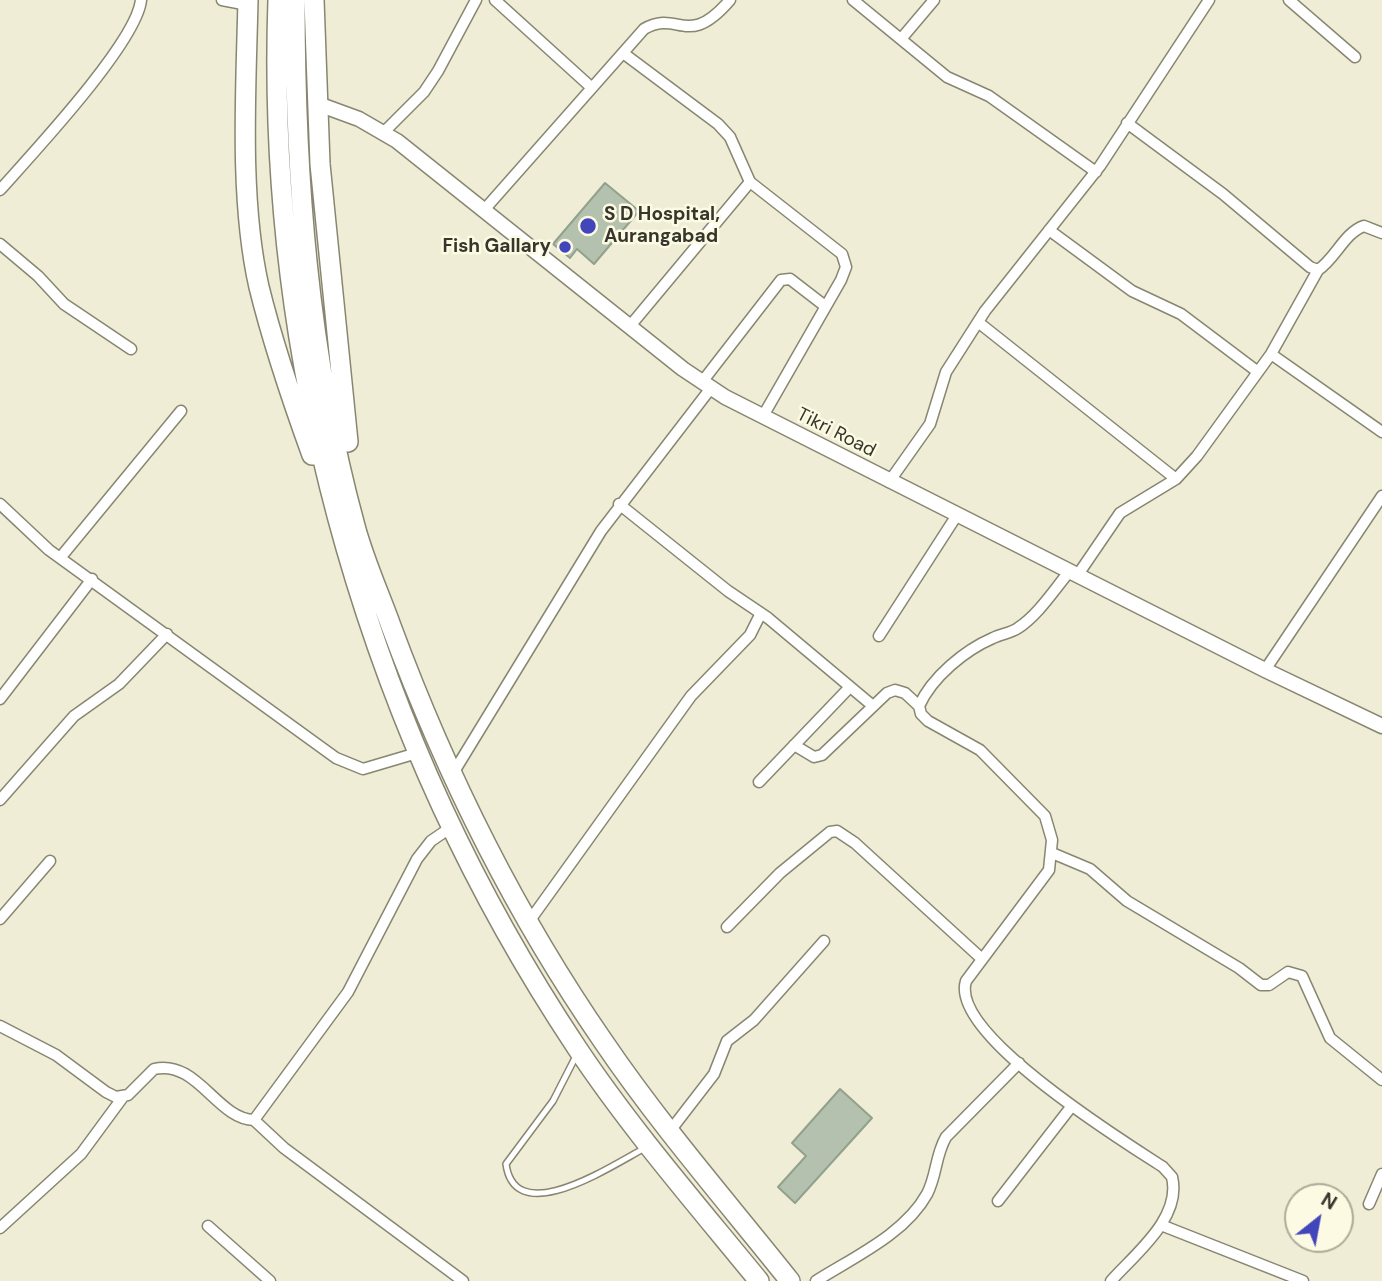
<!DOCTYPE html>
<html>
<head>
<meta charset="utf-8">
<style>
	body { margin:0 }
	#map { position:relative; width:1382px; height:1281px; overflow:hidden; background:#efedd5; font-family:"DM Sans",sans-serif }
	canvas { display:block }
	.north { position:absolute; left:1284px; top:1183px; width:70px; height:70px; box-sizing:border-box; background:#fcfae2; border:2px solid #adac9a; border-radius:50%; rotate:31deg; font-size:19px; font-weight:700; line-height:28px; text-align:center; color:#37362d }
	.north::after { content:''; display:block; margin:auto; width:24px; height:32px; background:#4346bb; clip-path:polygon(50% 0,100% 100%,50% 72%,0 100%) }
</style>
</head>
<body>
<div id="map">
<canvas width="1382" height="1281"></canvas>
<div class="north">N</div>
</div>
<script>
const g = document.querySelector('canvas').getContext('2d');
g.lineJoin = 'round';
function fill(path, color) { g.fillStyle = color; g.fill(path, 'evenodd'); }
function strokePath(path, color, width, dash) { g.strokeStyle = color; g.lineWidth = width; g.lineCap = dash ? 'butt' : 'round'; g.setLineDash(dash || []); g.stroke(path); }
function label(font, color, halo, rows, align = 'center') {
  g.font = font + ' "DM Sans",sans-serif'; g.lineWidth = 5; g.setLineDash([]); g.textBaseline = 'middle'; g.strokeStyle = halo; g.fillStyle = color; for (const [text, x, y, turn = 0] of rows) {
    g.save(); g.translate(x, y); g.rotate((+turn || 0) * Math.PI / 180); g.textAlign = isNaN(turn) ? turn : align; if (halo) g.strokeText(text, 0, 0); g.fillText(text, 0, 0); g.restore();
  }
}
const building = new Path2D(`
	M605,183L639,211L594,264L577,249L570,258L553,244Z
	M840,1089L872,1118L795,1203L778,1187L806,1156L792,1143Z`);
fill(building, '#b3c1ae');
strokePath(building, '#92a08e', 2);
const service = new Path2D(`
	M576,1056L553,1101L506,1164C515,1231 614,1164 645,1148`);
const minor = new Path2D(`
	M222,0L248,5
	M495,0L592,88
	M853,0L947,77L989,96L1096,172
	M1289,0L1355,57
	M901,39L934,0
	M623,53L718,124L730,137L750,182L842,254L846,267L841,280L763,416
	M1127,123L1223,194L1310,267L1318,270C1336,258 1344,233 1364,226L1382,233
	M384,132L424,92L438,71L476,0
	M0,190C32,154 137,42 141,0
	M484,210L644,29C679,9 687,50 730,0
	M1049,230L1132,291L1181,314L1258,372
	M0,244L38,276L64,304L131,349
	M978,322L1176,479
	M630,326L750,182
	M1271,354L1382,432
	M702,382L781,280L790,279L825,306
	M889,482L930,424L946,372L985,311L1100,166L1209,0
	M0,504L49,550L336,758L363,769L417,753
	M619,504L728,591L768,618L873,706
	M60,558L181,411
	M1069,572C1054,590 1038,615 1018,628C1011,633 1001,634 993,638C965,650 932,677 919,706L921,714L928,721L980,750L1045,816L1052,840L1049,870L966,981C949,1034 1123,1141 1163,1167L1172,1177C1182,1218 1135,1254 1111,1281
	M1077,576L1120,513L1176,479L1197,456L1271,354L1318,270
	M879,636L957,515
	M1265,670L1382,496
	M0,699L92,579
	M794,745L814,757L822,755L887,693L895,690L905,693L919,706
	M452,775L601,531L711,388
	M759,782L849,688
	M0,800L74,716L119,684L167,634
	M1052,853L1090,869L1127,901L1239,968L1261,985H1269L1288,972L1302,976L1330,1038L1382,1080
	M0,919L50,861
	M528,923L691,696L750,635L761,613
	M727,927L780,873L830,832L837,831L855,843L982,959
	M0,1026L56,1055L106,1092L116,1097L128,1095L154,1069C197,1059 217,1119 254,1120L348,992L417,859L431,841L450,828
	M254,1120L284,1148L463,1281
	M670,1131L714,1074L727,1041L754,1020L824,941
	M998,1201L1071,1107
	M1369,1204L1382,1174
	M1161,1225L1303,1281
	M208,1226L270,1281
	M0,1228L81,1154L123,1097
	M816,1281C854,1257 905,1234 927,1194C937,1175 935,1156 946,1137L1019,1063`);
const tertiary = new Path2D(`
	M318,104L359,119L397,141L683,369L725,397L1265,670L1382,726`);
const trunk = new Path2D(`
	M248,0C246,90 239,199 259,287C273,344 292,400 312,455
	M278,0C265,370 372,740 577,1048C631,1129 697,1205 759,1281
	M295,0C295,177 308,355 355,526C364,560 379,593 391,626C445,772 514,912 603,1041C660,1125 727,1202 790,1281
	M314,0L320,164L348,442`);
strokePath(service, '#888671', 8);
strokePath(minor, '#888671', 13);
strokePath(tertiary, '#888671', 17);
strokePath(trunk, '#888671', 22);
strokePath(service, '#fff', 5);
strokePath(minor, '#fff', 10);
strokePath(tertiary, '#fff', 14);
strokePath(trunk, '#fff', 19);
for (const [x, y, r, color] of [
	[588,226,9,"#4346bb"],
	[565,247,7,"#4346bb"]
]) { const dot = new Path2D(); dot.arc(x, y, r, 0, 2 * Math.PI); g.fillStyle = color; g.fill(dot); strokePath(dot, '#fcfae2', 2.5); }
label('bold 19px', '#37362d', '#fcfae2', [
	["S D Hospital,",604,215],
	["Aurangabad",604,237],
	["Fish Gallary",551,247,"right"]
], 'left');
label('19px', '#37362d', '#fcfae2', [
	["Tikri Road",836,433,27]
]);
</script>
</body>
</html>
